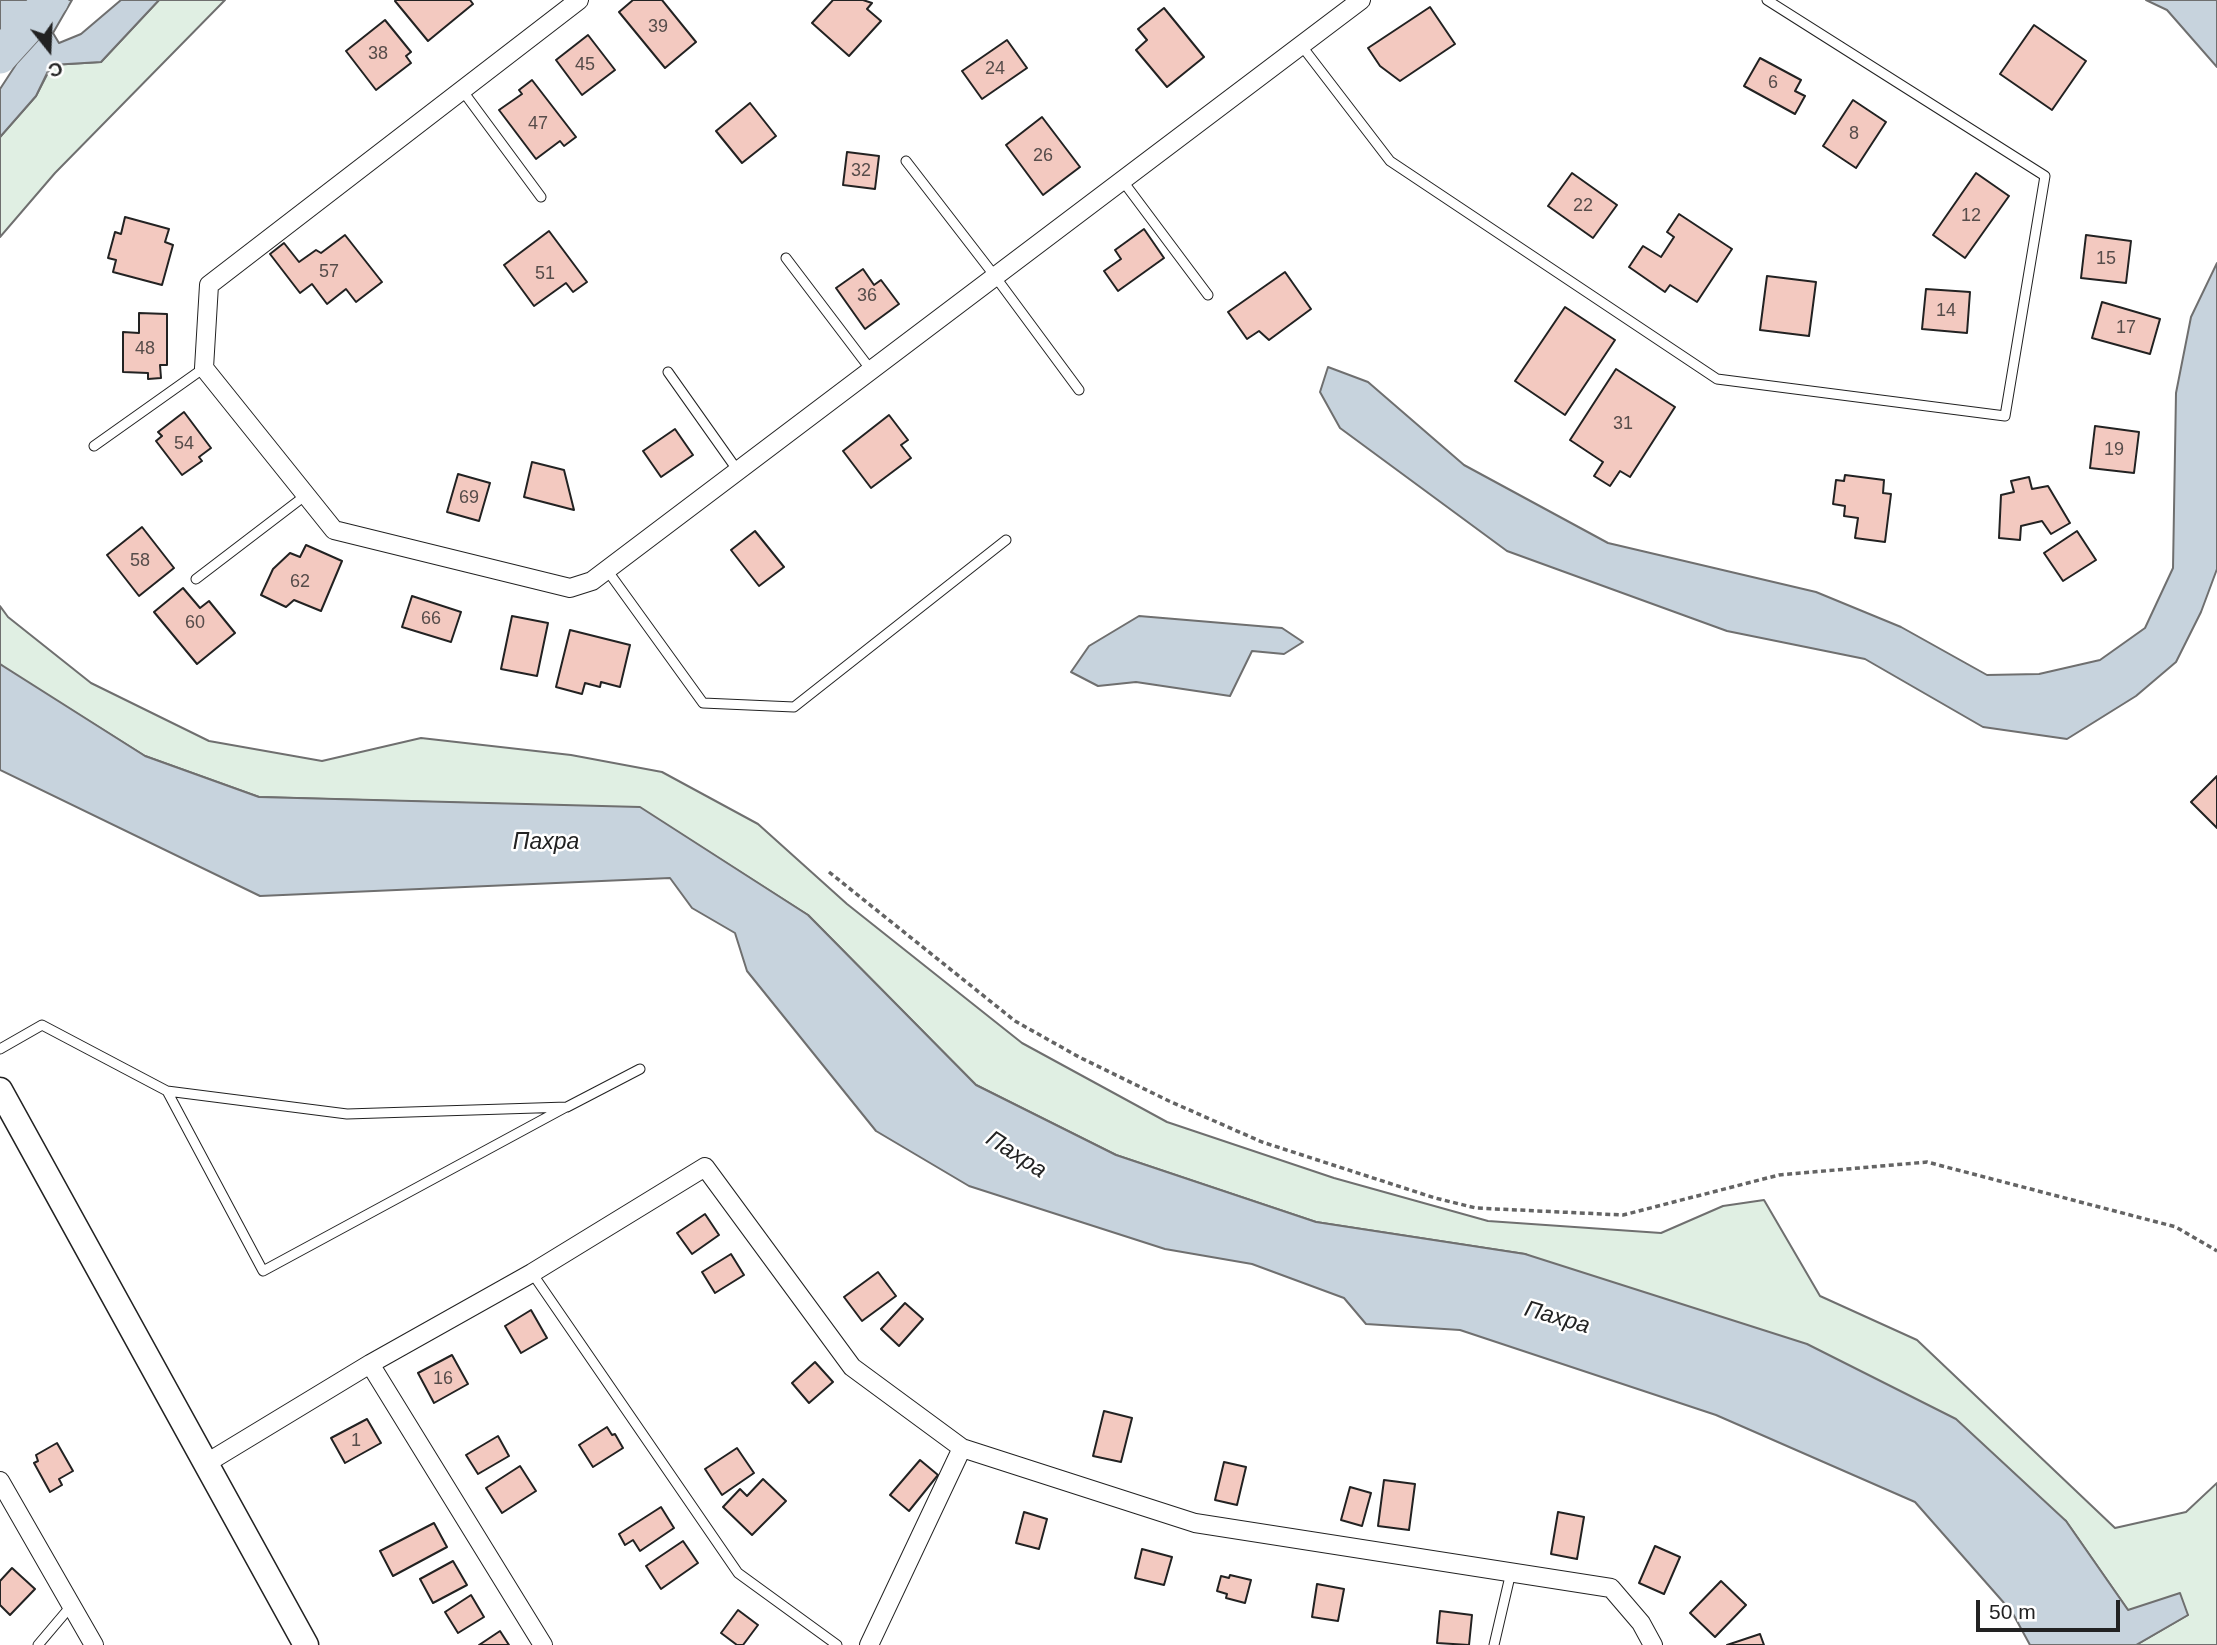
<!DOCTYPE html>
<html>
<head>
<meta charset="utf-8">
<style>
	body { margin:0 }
	#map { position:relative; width:2217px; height:1645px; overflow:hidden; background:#fff; font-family:Helvetica,sans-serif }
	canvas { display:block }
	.north { position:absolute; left:14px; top:14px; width:70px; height:70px; -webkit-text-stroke:5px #fff; paint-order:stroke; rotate:162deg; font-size:19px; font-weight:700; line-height:28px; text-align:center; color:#222 }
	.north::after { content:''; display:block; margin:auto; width:24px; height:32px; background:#222; clip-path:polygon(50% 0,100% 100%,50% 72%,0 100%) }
	.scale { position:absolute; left:1976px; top:1600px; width:144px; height:32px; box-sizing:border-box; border:4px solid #222; border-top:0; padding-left:9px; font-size:21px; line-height:24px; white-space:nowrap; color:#222; -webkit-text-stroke:5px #fff; paint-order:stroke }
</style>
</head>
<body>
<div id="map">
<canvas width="2217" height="1645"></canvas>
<div class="north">С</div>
<div class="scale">50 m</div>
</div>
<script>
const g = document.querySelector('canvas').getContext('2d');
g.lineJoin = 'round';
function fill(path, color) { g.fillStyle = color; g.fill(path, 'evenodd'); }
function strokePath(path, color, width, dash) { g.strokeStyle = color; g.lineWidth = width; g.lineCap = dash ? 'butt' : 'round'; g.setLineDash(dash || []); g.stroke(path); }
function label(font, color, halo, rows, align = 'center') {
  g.font = font + ' Helvetica,sans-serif'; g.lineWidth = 5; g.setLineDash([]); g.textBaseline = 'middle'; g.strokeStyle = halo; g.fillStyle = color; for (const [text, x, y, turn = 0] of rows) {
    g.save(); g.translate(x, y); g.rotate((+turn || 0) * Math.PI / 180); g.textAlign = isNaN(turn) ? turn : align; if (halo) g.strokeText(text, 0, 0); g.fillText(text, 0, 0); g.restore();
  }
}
const green = new Path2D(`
	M159,0H225L55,173L0,237V137L36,96L52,65L101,62Z
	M0,606L8,617L91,683L209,741L322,761L421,738L571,755L662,772L758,824L847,904L1022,1043L1167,1122L1334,1178L1488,1221L1661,1233L1723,1206L1764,1200L1820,1296L1917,1340L2115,1528L2186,1512L2217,1483V1645H2136L2188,1615L2128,1610L2066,1521L1525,1254L1316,1222L1116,1155L976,1085L808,915L640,808L259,797L145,756L6,669L0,664Z`);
fill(green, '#e0efe3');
strokePath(green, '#6f6f6f', 2);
const water = new Path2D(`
	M0,0H72L53,33L59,43L81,34L121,0H159L101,62L51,65L36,96L0,137V89L17,63L38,40L15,23L0,37Z
	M2146,0H2217V67L2167,10Z
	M2217,263V569L2201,612L2176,662L2136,696L2067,739L1983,727L1865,659L1727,631L1507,551L1340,428L1320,392L1328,367L1368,382L1464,465L1608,543L1816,592L1901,627L1987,675L2039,674L2100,660L2145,628L2173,568L2176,393L2191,317Z
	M1139,616L1282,628L1303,642L1284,654L1252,651L1230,696L1136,682L1098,686L1071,672L1089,646Z
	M0,664L145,756L259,797L640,807L808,915L976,1085L1116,1155L1316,1222L1525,1254L1807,1344L1956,1419L2066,1521L2128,1610L2180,1593L2188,1615L2136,1645H2030L2012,1612L1915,1502L1716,1415L1460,1330L1366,1324L1344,1298L1252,1264L1165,1249L969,1186L876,1131L747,971L735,933L692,908L670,878L260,896L0,770Z`);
fill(water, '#c7d3dd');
strokePath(water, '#6f6f6f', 2);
strokePath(new Path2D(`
	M0,56L51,0`), '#c7d3dd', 35);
const building = new Path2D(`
	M396,0H470L473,4L428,41L395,1Z
	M633,0H662L696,42L665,68L619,12Z
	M833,0H863L872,3L867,9L881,21L849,56L812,23Z
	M1430,7L1455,44L1400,81L1380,66L1368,48Z
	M1164,8L1204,57L1167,87L1136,50L1147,40L1138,29Z
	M385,20L411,52L406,56L411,63L376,90L346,51Z
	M2034,25L2086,61L2052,110L2000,74Z
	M588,35L615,70L582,95L556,60Z
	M1007,40L1027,68L982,99L962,71Z
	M1760,58L1801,80L1795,91L1805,96L1795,114L1744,86Z
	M532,80L576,137L564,146L560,141L536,159L499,110L522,94L519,90Z
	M1853,100L1886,122L1856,168L1823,146Z
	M750,103L776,136L742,163L716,131Z
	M1042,117L1080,167L1043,195L1006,145Z
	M847,152L879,156L875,189L843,185Z
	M1572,173L1617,205L1593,238L1548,206Z
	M1976,173L2009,196L1965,258L1933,235Z
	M1679,214L1732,249L1697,302L1670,285L1665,292L1629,267L1643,246L1661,257L1674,237L1667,232Z
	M125,217L169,229L165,242L173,245L162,285L113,272L116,260L108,258L115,232L121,234Z
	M1144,229L1164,258L1118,291L1104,271L1121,259L1115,250Z
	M549,231L587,282L573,292L566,283L534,306L504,265Z
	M345,235L382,282L356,302L346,289L327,304L312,284L300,293L270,254L284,243L299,262L316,250L321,253Z
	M2086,235L2131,241L2126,283L2081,278Z
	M863,269L874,285L881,280L899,304L865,329L836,288Z
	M1285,272L1311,309L1269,340L1259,331L1247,339L1228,312Z
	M1767,276L1816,282L1809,336L1760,330Z
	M1926,289L1970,292L1967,333L1922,329Z
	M2102,302L2160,319L2150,354L2092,338Z
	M1565,307L1615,340L1565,415L1515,381Z
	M139,313L167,314V365H160L161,378L148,379V373L123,372V332L139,333Z
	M1616,369L1675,407L1630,477L1620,471L1610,486L1594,476L1603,462L1570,440Z
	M184,412L211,448L199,457L202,461L182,475L156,441L162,436L158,432Z
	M889,415L908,440L901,445L911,458L871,488L843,451Z
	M2095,426L2139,432L2134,473L2090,468Z
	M675,429L693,455L661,477L643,451Z
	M532,462L564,470L574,510L524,497Z
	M458,474L490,483L479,521L447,512Z
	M1845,475L1884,480L1883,493L1891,494L1885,542L1855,538L1858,518L1844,516L1845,506L1833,504L1836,480L1844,481Z
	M2029,477L2032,489L2048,486L2070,523L2051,534L2042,521L2021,526L2020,540L1999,538L2001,495L2014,492L2011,481Z
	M142,527L174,568L139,596L107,555Z
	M755,531L784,567L759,586L731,550Z
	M2077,531L2096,560L2063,581L2044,553Z
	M306,545L342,561L321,611L294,600L286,607L261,595L273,569L290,553L300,557Z
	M183,588L200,608L209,601L235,633L197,664L154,612Z
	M412,596L461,612L451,642L402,627Z
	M512,616L548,623L537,676L501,669Z
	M570,630L630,645L620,687L601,682L600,687L585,683L582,694L556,687Z
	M2217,776V828L2191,802Z
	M705,1214L719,1235L692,1254L677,1233Z
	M731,1254L744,1275L715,1293L702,1272Z
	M878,1272L896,1296L862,1321L844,1297Z
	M905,1303L923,1319L899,1346L881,1329Z
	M531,1310L547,1338L521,1353L505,1326Z
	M452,1355L468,1384L434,1403L418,1373Z
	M815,1362L833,1382L809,1403L792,1383Z
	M1104,1411L1132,1418L1121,1462L1093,1456Z
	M367,1419L381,1443L345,1463L331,1438Z
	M607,1427L612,1435L615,1434L623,1448L593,1467L579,1445Z
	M498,1436L509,1456L478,1474L466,1455Z
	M57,1443L73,1471L59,1479L62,1485L50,1492L34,1463L38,1461L36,1455Z
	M737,1448L754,1473L722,1495L705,1469Z
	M920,1460L938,1475L909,1511L890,1495Z
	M1224,1462L1246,1467L1237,1505L1215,1500Z
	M520,1466L536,1491L502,1513L486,1488Z
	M763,1479L786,1501L752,1535L723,1507L740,1489L747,1496Z
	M1384,1480L1415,1484L1409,1530L1378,1526Z
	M1350,1487L1371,1493L1362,1526L1341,1520Z
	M661,1507L674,1528L640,1551L633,1540L625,1545L619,1534Z
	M1024,1512L1047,1519L1039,1549L1016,1543Z
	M1558,1512L1584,1517L1577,1559L1551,1554Z
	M434,1523L447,1547L393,1576L380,1551Z
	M683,1541L698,1563L661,1589L646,1566Z
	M1655,1546L1680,1557L1664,1594L1639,1583Z
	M1142,1549L1172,1557L1164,1585L1135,1578Z
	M453,1561L467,1585L433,1603L420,1579Z
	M12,1568L35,1589L10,1615L0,1605V1581Z
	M1230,1575L1251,1580L1245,1603L1226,1598L1227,1594L1217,1591L1221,1576L1229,1578Z
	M1721,1581L1746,1605L1715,1637L1690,1613Z
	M1317,1584L1344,1589L1338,1621L1312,1617Z
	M471,1595L484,1617L458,1633L445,1612Z
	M738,1610L758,1625L743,1645H737L721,1633Z
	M1440,1611L1472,1615L1469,1645L1437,1643Z
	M500,1631L509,1645H479Z
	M1760,1634L1764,1645H1727Z`);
fill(building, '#f3c9c0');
strokePath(building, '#222', 2);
const service = new Path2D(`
	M1301,45L1390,161L1717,379L2005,416L2045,176L1767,0
	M462,90L541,197
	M906,161L994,275L1079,390
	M1122,180L1208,295
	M786,258L871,370
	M668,372L738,471
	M94,446L204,368
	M607,570L703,703L794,707L1006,540
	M196,579L306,495
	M0,1049L42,1025L167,1091L347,1114L567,1107L640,1069
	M167,1091L263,1271L566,1107
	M532,1273L738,1573L837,1645
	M38,1645L71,1606
	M1494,1645L1511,1572`);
const minor = new Path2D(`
	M579,0L209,285L204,368L334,530L570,588L592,581L1361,0
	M370,1364L543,1645
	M205,1464L370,1364L532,1273L705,1167L852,1367L962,1448L1195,1523L1611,1588L1641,1623L1653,1645
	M0,1481L94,1645
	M869,1645L962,1448`);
const secondary = new Path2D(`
	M0,1090L306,1645`);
strokePath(service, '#222', 11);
strokePath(minor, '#222', 20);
strokePath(secondary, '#222', 27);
strokePath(new Path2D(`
	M829,872L1015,1021L1079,1057L1169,1101L1262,1142L1435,1198L1476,1208L1623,1215L1779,1175L1927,1162L2176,1227L2217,1251`), '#646464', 3.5, [5, 3.5]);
strokePath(service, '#fff', 9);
strokePath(minor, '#fff', 18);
strokePath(secondary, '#fff', 24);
label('18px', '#564c4a', null, [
	["39",658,27],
	["38",378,54],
	["45",585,65],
	["24",995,69],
	["6",1773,83],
	["47",538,124],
	["8",1854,134],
	["26",1043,156],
	["32",861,171],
	["22",1583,206],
	["12",1971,216],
	["15",2106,259],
	["57",329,272],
	["51",545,274],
	["36",867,296],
	["14",1946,311],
	["17",2126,328],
	["48",145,349],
	["31",1623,424],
	["54",184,444],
	["19",2114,450],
	["69",469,498],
	["58",140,561],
	["62",300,582],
	["66",431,619],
	["60",195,623],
	["16",443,1379],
	["1",356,1441]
]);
label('italic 23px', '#222', '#fff', [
	["Пахра",546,843],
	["Пахра",1016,1155,33],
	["Пахра",1557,1318,16]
]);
</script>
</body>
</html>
